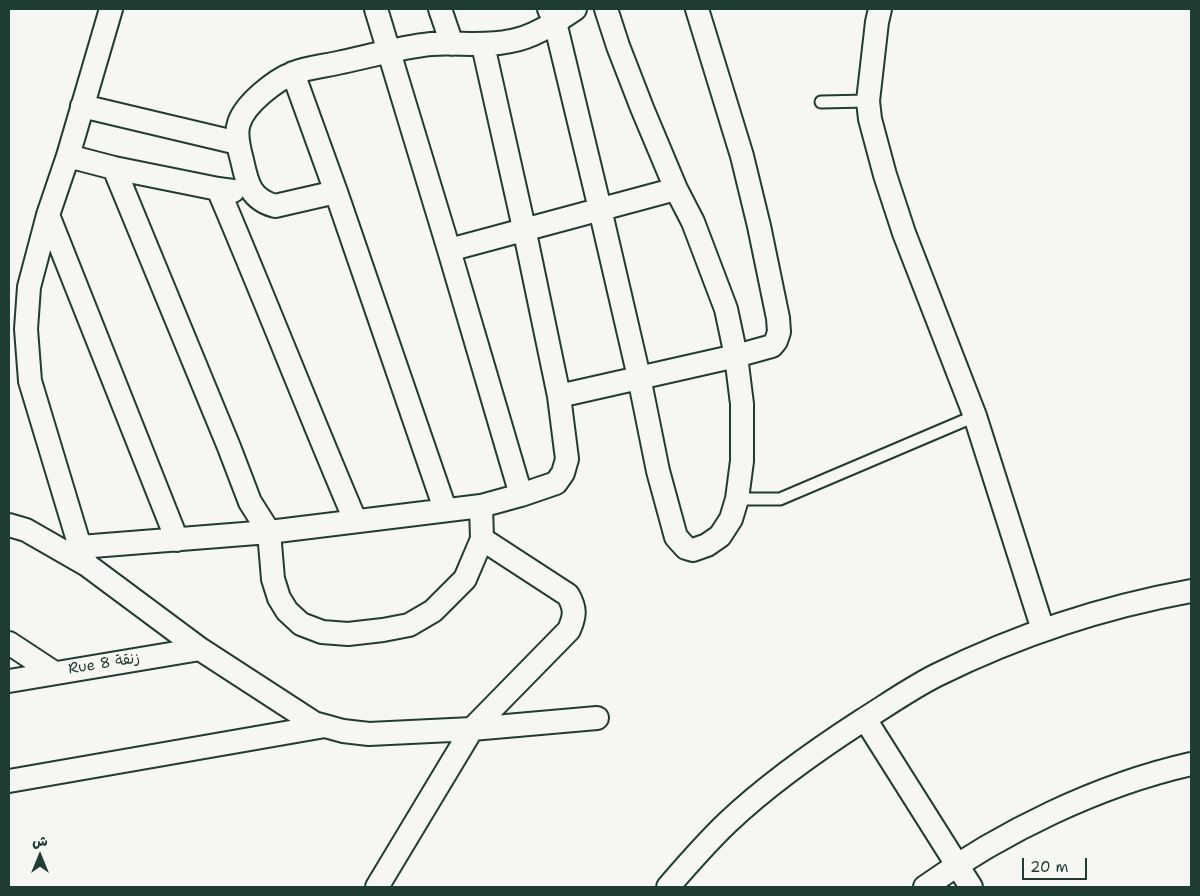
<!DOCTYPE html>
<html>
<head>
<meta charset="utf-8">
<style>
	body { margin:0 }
	#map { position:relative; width:1200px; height:896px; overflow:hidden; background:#f6f6f2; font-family:"Shantell Sans","Playpen Sans Arabic",sans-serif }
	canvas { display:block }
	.frame { position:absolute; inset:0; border:10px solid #1f3d34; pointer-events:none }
	.north { position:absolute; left:15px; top:831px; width:50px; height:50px; -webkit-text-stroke:4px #f6f6f2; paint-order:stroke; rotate:0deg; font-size:14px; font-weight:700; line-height:20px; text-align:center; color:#1f3d34 }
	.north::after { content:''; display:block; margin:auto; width:18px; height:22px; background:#1f3d34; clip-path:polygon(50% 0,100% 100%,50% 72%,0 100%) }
	.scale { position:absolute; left:1022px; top:858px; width:65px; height:22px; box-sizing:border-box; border:2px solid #1f3d34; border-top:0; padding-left:6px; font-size:15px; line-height:18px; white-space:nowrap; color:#1f3d34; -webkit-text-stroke:4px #f6f6f2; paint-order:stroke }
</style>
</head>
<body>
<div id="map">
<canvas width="1200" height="896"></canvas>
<div class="frame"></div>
<div class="north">ش</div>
<div class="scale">20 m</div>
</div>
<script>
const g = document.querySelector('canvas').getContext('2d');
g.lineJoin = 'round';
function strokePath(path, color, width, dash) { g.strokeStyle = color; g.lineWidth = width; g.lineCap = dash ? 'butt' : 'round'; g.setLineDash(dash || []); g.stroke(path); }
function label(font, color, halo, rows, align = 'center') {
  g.font = font + ' "Shantell Sans","Playpen Sans Arabic",sans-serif'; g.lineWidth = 4; g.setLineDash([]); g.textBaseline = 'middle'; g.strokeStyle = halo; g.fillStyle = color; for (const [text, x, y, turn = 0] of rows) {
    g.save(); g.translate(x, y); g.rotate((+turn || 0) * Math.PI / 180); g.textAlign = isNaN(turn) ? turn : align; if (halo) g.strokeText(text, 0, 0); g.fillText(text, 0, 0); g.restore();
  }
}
const service = new Path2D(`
	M821,102L868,101
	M737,499H780L975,416`);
const minor = new Path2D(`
	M111,9L68,156L48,215L29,287L26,329L30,381L80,547L87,565L200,649L314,723L343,731L369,734L472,729L597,718
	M376,9L449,250L521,495
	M440,9L452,44
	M549,9L555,22L600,209L639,377L658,471L676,537L686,548L693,550L707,545L720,536L731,519L737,499L742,461V404L736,356L726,309L693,222L676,189L642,108L618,46L606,9
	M880,9L877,22L868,101L870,119L885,175L904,233L975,416L1043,630
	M293,73L336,192L445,509
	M82,106L238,143
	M68,156L114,168L218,189L233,191
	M114,168L229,447L250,502L269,532L273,579L279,598L287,611L301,624L322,632L348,634L383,630L409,625L433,611L465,579L482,539L481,506
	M218,189C265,299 308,410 355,520
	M336,192L275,206C250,199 247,183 242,160C239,149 235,134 239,123C245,104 275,80 294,73C308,67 326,66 342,62C371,56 401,47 431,44C458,42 484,47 511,41C535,37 555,22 575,9
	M48,215L177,540
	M449,250L676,189
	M559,396L736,356L772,346L776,341L779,332L778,318L759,226L742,156L697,9
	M9,525L26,530L87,565
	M80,547L269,532L481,506L521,495L556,483L563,473L567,459L559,396L524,228L483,45
	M9,643L53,672
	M9,681L200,649
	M865,719L971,887
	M9,781L325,726
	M377,887L472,729L569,630C575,616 576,609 568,595L482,539
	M668,887C687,865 706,843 727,823C768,784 815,751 863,720C887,705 911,688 937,675C1018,635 1103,607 1191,591
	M925,887C1002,832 1098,785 1191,764`);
strokePath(service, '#1f3d34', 15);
strokePath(minor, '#1f3d34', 26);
strokePath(service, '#f6f6f2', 11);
strokePath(minor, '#f6f6f2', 22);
label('15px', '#1f3d34', '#f6f6f2', [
	["Rue 8 زنقة",104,664,-9]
]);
</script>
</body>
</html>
